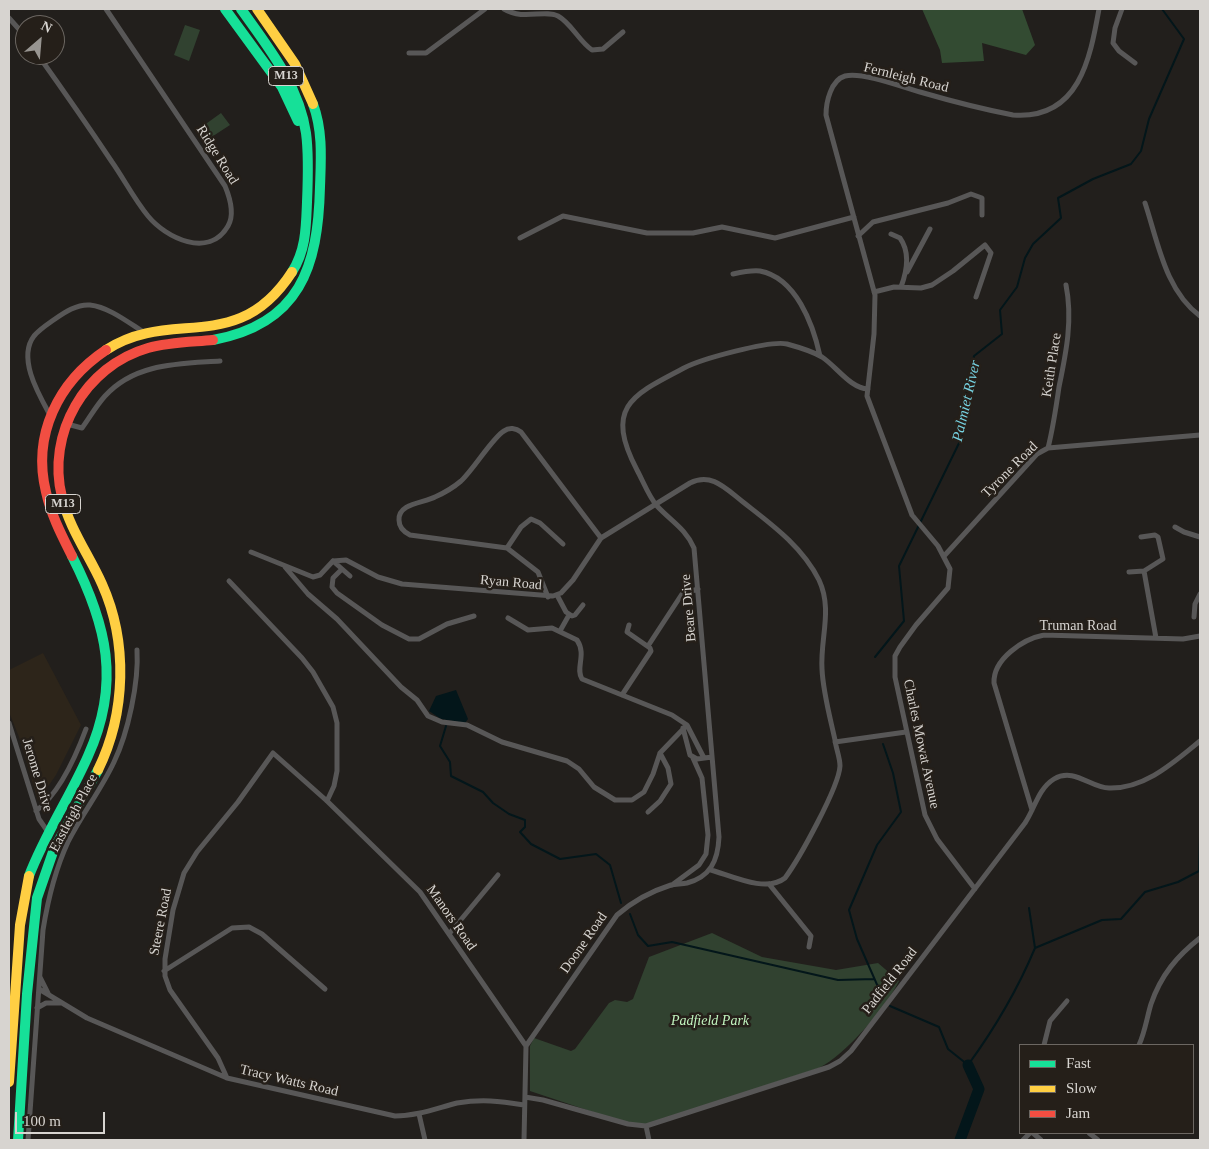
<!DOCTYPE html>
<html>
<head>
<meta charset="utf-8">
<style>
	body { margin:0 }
	#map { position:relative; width:1209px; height:1149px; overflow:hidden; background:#221f1c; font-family:"Times New Roman",serif }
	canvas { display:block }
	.frame { position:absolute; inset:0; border:10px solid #d7d4d0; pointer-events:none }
	.legend { position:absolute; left:1019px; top:1044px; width:175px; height:90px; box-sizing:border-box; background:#251f19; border:1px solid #6c6762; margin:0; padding:6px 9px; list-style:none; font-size:15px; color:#d7d4d0 }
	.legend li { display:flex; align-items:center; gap:10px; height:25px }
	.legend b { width:25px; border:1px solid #6c6762 }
	.north { position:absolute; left:15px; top:15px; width:50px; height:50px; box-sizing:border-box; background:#251f19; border:1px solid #6c6762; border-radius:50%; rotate:27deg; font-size:14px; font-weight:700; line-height:20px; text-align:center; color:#d7d4d0 }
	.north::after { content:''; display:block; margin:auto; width:18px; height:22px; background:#989591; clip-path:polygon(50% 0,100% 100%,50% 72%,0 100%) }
	.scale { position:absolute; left:15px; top:1112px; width:90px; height:22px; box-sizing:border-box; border:2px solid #d7d4d0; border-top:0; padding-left:6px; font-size:15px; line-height:18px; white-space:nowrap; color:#d7d4d0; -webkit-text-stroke:4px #251f19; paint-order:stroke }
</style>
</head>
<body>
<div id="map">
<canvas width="1209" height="1149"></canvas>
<div class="frame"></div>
<ul class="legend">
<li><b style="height:6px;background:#16e098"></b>Fast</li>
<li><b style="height:6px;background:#ffcf43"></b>Slow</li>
<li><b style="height:6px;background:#f24e42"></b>Jam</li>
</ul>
<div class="north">N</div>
<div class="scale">100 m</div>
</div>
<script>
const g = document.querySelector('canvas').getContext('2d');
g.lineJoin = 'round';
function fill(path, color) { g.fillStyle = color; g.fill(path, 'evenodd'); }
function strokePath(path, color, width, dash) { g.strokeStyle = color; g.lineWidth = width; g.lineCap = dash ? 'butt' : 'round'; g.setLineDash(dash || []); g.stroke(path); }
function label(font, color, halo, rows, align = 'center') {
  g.font = font + ' "Times New Roman",serif'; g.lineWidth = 5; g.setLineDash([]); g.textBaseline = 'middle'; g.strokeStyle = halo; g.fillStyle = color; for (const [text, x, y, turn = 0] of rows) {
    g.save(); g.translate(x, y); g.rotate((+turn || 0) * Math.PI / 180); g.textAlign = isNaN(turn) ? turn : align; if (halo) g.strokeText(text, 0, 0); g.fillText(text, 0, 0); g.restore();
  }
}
fill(new Path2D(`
	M43,653L81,725L56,775L38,801L19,737L9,712V670Z`), '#2d251a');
fill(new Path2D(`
	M185,25L200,30L189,61L174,55Z
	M221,113L230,125L204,142L196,131Z
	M712,933L762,957L836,970L878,963L899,981C885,1009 846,1054 819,1068L645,1125L626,1123L530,1091V1046L534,1038L571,1051L575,1049L609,1003L615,1000L627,1002L633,999L649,957Z`), '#314230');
fill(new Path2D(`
	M922,9H1022L1035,45L1026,55L982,43L984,61L942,63L940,50Z`), '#334b32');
fill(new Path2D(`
	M456,690L468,719L465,723L441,719L429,711L436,696Z`), '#03161a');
strokePath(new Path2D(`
	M875,657L904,621L899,566L962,437L963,408L974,356L1002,334L1000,310L1017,287L1025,258L1033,244L1061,218L1058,198L1093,179L1131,164L1141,151L1149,119L1184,39L1162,9
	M446,726L440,746L450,762L451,776L483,792L493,803L509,814L525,820V827L520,832L531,844L560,859L596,854L610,865L621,903
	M1029,908L1035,948
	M630,914L638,935L648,946L672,942L838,980L874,979
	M882,996L857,939L849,910L877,845L901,812L893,773L883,744
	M890,1006L939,1027L948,1049L968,1065C995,1028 1017,991 1035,948L1102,920L1121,919L1145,892L1178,882L1199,871L1200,837`), '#03161a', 2);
strokePath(new Path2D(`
	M960,1140L979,1089L968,1065`), '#03161a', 11);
strokePath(new Path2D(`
	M504,9C524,21 544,9 558,16C571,23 579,41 592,50L603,49L623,32
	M1122,9L1115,28L1113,43L1119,51L1135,63
	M9,18L25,36
	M409,53H426L485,9
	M38,55C63,90 88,126 112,162C124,179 134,199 148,216C166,238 209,259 228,226C235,214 230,198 225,186L106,9
	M1145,203C1158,242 1165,290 1200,316
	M891,234L900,238C910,252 907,271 901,287
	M858,236L873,222L948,203L971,194L982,198V215
	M520,238L563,216L647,233H693L722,227L775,238L854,217
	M907,272L930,229
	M733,274C742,272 751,270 760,271C796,278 813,324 820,356
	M874,292L894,287L921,288L932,285L953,271L985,245L991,253L976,297
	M50,415C39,395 17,358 34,336C40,329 48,324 55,319C65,312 77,304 90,305C109,307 129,323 145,333
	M67,424L82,428C90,417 96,406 105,396C135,363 178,364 220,361
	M1048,448C1053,428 1056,408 1059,387C1066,353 1073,320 1066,285
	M1175,527L1184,532L1200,537
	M507,548L521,527L531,519L540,523L563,544
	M251,552L313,577L320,575L333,561
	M945,555L1037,454L1048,448L1200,435
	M333,561L346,560L378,577L402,584L553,596L561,593L573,580L601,538L690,483C712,472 726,489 743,502C771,524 802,546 819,580C833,610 820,638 822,669C823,692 830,717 835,740C836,749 840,757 840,766C839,787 799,859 785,878C766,893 732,876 711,870
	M333,561L350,576
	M285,567L308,594L337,619L401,687L417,700L428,716L442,722L467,725L502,742L567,761L579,769L594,787L615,800H632L644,792L653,774L660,753L687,725
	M341,570L333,578L332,587L337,593L382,625L409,639H419L447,624L474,616
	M1144,571L1156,638
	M1129,572L1144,571L1163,559L1158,537L1155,535L1141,537
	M229,581L302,658L313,672L333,707L337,723V771L334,786L327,801
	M557,595L566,612L572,616L575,615L583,605
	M548,597L538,572L507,548L410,535C404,532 399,527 399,520C398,503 424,503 435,497C444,493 454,487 461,481C474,469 493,437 504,431C509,427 516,428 521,432L601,538
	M1194,617L1195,604L1200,594
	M508,618L528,630L552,628L577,640C587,655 575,668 582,679L672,715L687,725L704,758
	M560,631L569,615
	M648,646L682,594L698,589
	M622,695L651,651L650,648L627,632L629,625
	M9,723L39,819L48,832
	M683,728L690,755L697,759L712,757
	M835,742L906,732
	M1032,810L994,683C993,659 1023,639 1044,635L1183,639L1200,636
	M36,811C60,793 76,756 86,729
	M648,812L660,801L671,784L668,768L660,753
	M769,884L811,936L809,947
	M672,885L699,865L706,854L708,835L702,778L693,758
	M975,889L937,839L925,815L895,677V656L900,647L916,625L948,588L950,569L938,546L912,515L867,396L874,334L875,295L826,115C826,102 831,80 845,76C864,72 902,87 920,92C951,101 982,109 1013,115C1079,120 1090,59 1099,9
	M449,934L498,875
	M164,971L232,928L249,927L262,934L325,989
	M40,977L48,993
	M39,989L87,1018L227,1078L395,1116C417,1116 437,1108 457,1103C482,1099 499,1101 524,1105
	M37,1008L46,1003H62
	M1044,1045L1050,1021L1067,1001
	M1139,1045C1145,1032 1147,1017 1151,1004C1161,975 1177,956 1200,938
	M526,1046L617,915C632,902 652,891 671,885C676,884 682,884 687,883C710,877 718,861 719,837L694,548C686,529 671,521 657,506C649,497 643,481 637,470C604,407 632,395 684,368C701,359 770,340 787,344C798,347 812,351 822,357C837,367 850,388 868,389
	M227,1078L218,1058L170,990L165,976V959L173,910L184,873L197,852L238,802L273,753L327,801L420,892L526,1046L524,1140
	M525,1097L543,1100L628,1124L646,1126L829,1067L840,1061L851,1051L1025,823C1035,808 1038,789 1054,779C1074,767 1091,788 1109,788C1145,789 1174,762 1200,741
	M419,1114L425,1140
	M646,1126L649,1140
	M1033,1133L1041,1140
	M1089,1133L1098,1140
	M28,1140L43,930C48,899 55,870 68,842C82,814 101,790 114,762C128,733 139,682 137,650
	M1023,1140L1030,1133`), '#585757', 5);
strokePath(new Path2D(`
	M225,9L282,87L298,121
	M241,9C268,47 299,85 306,133C309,155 308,179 307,202C306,227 306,250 292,272
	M213,340C300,324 318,267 320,187C321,159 323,131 313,104
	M29,876C45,834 70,797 88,756C121,683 107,625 72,556
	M18,1140L27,994L37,898L54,849L98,770`), '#16e098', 10);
strokePath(new Path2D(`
	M257,9L295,64L313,104
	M106,350C172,307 237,357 292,272
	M62,497C69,528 89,555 102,584C128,642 126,713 98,770
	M9,1082L20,925L29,876`), '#ffcf43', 10);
strokePath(new Path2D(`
	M62,497C46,434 85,366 148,348C169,342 191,342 213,340
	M72,556C62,536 51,515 46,492C32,435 58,382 106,350`), '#f24e42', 10);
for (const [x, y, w] of [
	[286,76,35],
	[63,504,35]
]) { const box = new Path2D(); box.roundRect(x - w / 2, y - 9.5, w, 19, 4); g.fillStyle = '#251f19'; g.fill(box); strokePath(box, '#d7d4d0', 1); }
label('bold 12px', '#d7d4d0', null, [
	["M13",286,76],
	["M13",63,504]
]);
label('14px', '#d7d4d0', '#251f19', [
	["Fernleigh Road",906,78,14],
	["Ridge Road",217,155,58],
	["Keith Place",1052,365,-81],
	["Tyrone Road",1010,470,-45],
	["Ryan Road",511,583,5],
	["Beare Drive",689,608,-95],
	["Truman Road",1078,626],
	["Charles Mowat Avenue",921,744,78],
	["Jerome Drive",37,775,73],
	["Eastleigh Place",74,813,-62],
	["Manors Road",451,918,55],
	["Steere Road",161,922,-79],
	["Doone Road",584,943,-55],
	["Padfield Road",890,981,-52],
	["Tracy Watts Road",289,1081,13]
]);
label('italic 14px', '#c1f4bf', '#251f19', [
	["Padfield Park",710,1021]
]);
label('italic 15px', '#76d1e0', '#251f19', [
	["Palmiet River",967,401,-77]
]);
</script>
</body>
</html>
